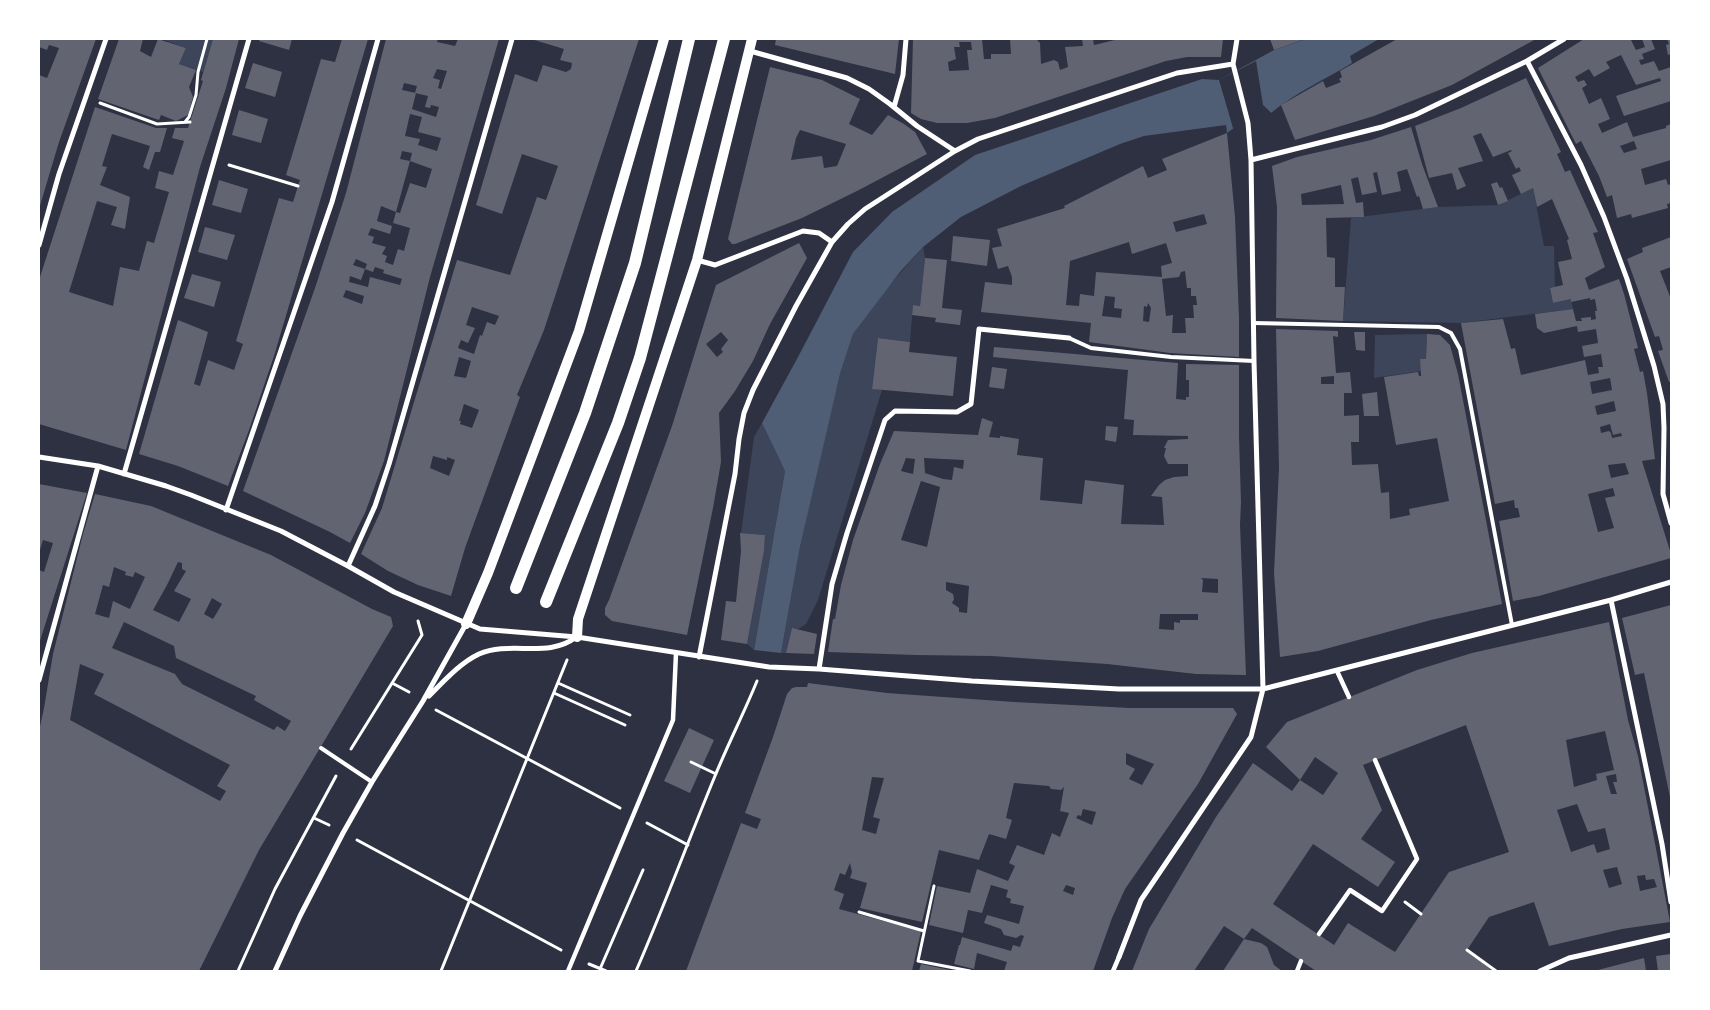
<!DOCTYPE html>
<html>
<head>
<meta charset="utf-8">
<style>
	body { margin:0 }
	#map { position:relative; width:1710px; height:1010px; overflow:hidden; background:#2d3142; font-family:"Source Sans 3",sans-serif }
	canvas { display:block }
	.frame { position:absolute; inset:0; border:40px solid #fff; pointer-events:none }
</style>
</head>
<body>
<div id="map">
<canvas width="1710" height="1010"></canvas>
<div class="frame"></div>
</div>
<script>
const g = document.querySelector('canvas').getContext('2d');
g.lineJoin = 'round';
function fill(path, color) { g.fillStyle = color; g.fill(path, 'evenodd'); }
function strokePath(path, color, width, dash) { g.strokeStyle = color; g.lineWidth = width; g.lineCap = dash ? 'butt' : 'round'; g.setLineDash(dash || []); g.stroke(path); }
fill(new Path2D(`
	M162,39H213L203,72L179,64L186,48Z
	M1533,188L1544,246H1554L1555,287L1550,288L1553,303L1571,299L1573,309L1461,323L1343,321L1351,218L1438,207L1498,205Z
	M923,247L925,258L920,306L913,305L910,342L878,338L872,388L882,390L818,600L806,624L798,629H792L786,653H781L800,547L829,418L840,374L853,334L881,295Z
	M1427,334L1426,359H1420L1421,371L1374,378L1375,335Z
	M762,423L785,471L754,650L747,644L764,551L765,535L741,533L754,437Z`), '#3c4559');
fill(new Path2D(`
	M1306,39H1379L1350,56L1352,63C1326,79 1295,93 1271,113L1264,106L1227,133L1226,125L1144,136L1120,144L1021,186L961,217L923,247L900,272L853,334L840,374L800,547L781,653L754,650L785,471L762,423L798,357L853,252L892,212L975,155L1202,79L1219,80L1274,50Z`), '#4f5d75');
fill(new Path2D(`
	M1256,61L1263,105L1271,113L1269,114L1264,109L1242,125L1233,128L1219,80Z`), '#2d3142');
fill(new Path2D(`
	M39,39H96L59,142L39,209V75L47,78L59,48L49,45L47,50L39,47Z
	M119,39H143L140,51L151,57L158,39L186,48L179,64L196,70L189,87L193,97L188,115L176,121L161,115L159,120L98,99Z
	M213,39H239L226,88L200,167L126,450L39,424V280L95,107L156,128H167L160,152H155L149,170L143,167L150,146L112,134L102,166L107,167L100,185L130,197L125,229L111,225L117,207L97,201L69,292L113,306L120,267L139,271L147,241L154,243L169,192L155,188L159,171L173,175L184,141L172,138L175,128H188L203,81L201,80Z
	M260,39H292L289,50L259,41Z
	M342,39H368L274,356L249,430L228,486L178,466L139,454L178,320L208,332L194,384L200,386L208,360L234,370L243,344L236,341L279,198L293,202L300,180L286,175L321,59L335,62Z
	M386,39H438L437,42L455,46L458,39H499L430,277L384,461L365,513L350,543L330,532L243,491L315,288L346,193ZM437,69L447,71L441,89L438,88L440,80L433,78ZM404,83L417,86L415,93L428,96L425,107L430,108L431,105L439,107L436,117L412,109L416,93L402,90ZM410,114L422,117L418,132L441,138L437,151L418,145L420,139L405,136ZM402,151L412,153L410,161L432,169L426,188L410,183L400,213L396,212L393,223L410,228L404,251L398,249L393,265L385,262L387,256L382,254L386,247L372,243L374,237L368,235L371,228L390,234L392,226L377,221L381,206L396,212L410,161L400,159ZM356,259L367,264L365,269L373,272L375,267L384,270L383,273L402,279L400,285L370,277L368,287L349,282L350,276L361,280L365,269L353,265ZM346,290L364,296L362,304L343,297Z
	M531,39H639L544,330L517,395L520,397L465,548L451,596L418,585L388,571L361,554L382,508L457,260L510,275L537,197L546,200L558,166L522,154L502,214L476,205L515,74L537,82L543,65L566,72L571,69L572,63L560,60L564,49ZM472,307L499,316L495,325L487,322L482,336L480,335L474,354L458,348L461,340L468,343L475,328L466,325ZM459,357L471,361L466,378L454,376ZM464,404L479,410L472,428L460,424L461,421H459ZM433,456L447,460V457L455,460L449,476L430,468Z
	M776,39H899L895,74L775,45Z
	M913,39H982L984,59H991V54H1011L1010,39H1020L1021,40L1022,39H1036L1040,43L1041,64L1054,60L1058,62L1060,70L1068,67L1065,47L1083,46L1082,39H1093L1094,45L1115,40V39H1223L1221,57H1187L1166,61L995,118L967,123H937L921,119L911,113ZM959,42H971L972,50H967L969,70L949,71L948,62L956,59L954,47H960Z
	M1270,39H1305L1274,50Z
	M1397,39H1536L1452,85L1374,116L1295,140L1281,105L1323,81L1326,88L1341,82L1339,79L1342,77L1340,71Z
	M1584,39H1634L1631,40L1636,50L1645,47L1642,39H1651L1655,49L1642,54L1644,59L1639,60L1641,65L1654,61L1659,71L1671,67V101L1624,116L1616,96L1661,81L1660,78L1636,85L1621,55L1606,62L1610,68L1594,77L1589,69L1575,77L1578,82L1584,80L1587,85L1582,88L1589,104L1601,98L1610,119L1598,124L1602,133L1627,122L1633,137L1666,128V126L1671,124V160L1641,169L1645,185L1666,179L1668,185L1671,184V203L1667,204L1668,208L1632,218L1631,214L1617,218L1612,195L1607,197L1599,176L1581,141L1576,144L1538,68ZM1634,141L1637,149L1624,153L1620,146Z
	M1667,39H1671V54L1668,55L1666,45L1669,44Z
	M253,63L282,72L275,97L245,88Z
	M770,67L822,80L860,99L849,124L872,135L888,115L904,124L915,132L927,154L859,190L802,218L735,244H732L728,239ZM800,130L846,144L837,166L824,168L822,156L791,160L796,138Z
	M1526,78L1561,152L1557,154L1565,172L1570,170L1598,232L1593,233L1605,267L1585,278L1589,290L1619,279L1624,294L1638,348L1634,349L1640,372L1643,371L1647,393L1655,459L1642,461L1671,554V558L1539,596L1513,601L1499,521L1520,517L1518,508H1515L1514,500L1495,504L1461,323L1503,319L1511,349L1515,348L1521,375L1585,360L1588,375L1599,373L1598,367H1603L1601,354L1584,357L1582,346L1598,343L1596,329L1578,332L1577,326L1544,333L1537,328L1535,314L1573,309L1576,321H1582L1581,318L1591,317V320L1596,319L1595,311H1597L1595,299L1590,300V298L1571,302V299L1553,303L1550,288L1563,285L1558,262L1572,259L1567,240L1569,239L1552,199L1537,207L1533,188L1521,194L1512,175L1521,171L1519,167L1516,169L1508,153L1512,151L1511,150L1493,157L1481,133L1473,136L1483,161L1458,168L1466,186L1457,190L1452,173L1429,178L1415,126L1461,108ZM1610,378L1612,390L1592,394L1590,382ZM1614,401L1616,411L1597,415L1595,406ZM1610,424L1613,435L1621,433L1622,436L1612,438L1611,433L1609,431L1601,433L1600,427ZM1625,463L1629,474L1611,478L1608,465ZM1613,488L1615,496L1605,498L1614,528L1598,532L1588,494Z
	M239,110L268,119L261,143L232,135Z
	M1411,127L1422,164L1438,207L1423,209L1419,196L1417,197L1407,169L1397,172L1401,191L1382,195L1377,172L1373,173L1377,192L1362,195L1358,177L1351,179L1356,203L1363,202L1364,217L1326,218L1327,257L1335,258V287H1345L1343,321L1276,318L1277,207L1272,166L1297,157L1371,140ZM1341,185L1344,204L1302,205L1301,194Z
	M1227,133L1235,217L1239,318V357L1170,353L1089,342L1091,323L981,312L985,282L1012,285V277L1008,266L998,269L992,248L1002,246L997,229L1065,208L1064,206L1143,166L1148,178L1167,170L1162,159ZM1204,214L1207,224L1176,232L1173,222ZM1129,242L1132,254L1166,243L1172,263L1161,266L1162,277L1096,272L1094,296L1080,294L1079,306L1066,305L1070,261ZM1185,271L1187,288H1191V296H1196L1197,305H1193L1194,318H1185L1186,333H1172L1173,315L1166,316L1162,279L1179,277L1181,272ZM1105,296L1115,297L1114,308L1122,309L1121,318L1102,316ZM1148,303L1151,308L1149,322L1143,321L1144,306L1147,307Z
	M219,180L248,189L241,213L212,205Z
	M1497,182L1500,188L1502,187L1508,201L1498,205L1491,184Z
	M205,227L235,235L227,260L198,252Z
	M953,236L990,240L987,266L951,261Z
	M1671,237V267L1660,271L1671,299V381L1669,382L1658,351L1663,350L1659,336L1655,337L1627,259L1643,252L1642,248Z
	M799,243L807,258L770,324L753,361L735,391L719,413L721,462L713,508L687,635L612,621L605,615V608L609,600L672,426L716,285ZM721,332L728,340L721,349L723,352L717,357L706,344Z
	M925,258L947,260L942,308L962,310L960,325L935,322L936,318L912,315L913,305L920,306Z
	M192,274L221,282L214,307L184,298Z
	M1276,329L1338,331V337L1333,336L1336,373L1350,372L1352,393H1344V416L1359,415V442H1351L1352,465L1378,464L1381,493L1389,492L1390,519L1410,515L1409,509L1449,501L1437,438L1396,445L1384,377L1418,372L1419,376H1421L1420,359H1426L1427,334L1440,335L1450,345L1458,374L1502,604L1431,620L1318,651L1280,657L1274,573L1279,468ZM1334,376V384H1321V377Z
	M1354,332H1365V351L1356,350Z
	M878,338L910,342L909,352L957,357L953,396L872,389Z
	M994,347L1178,363L1176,399L1186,400V397H1189V380H1186V364L1239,365V437L1241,502L1240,525L1246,675L1196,674L1107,664L992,656L915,655L828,652L833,619H835L841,585L853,540L880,464L894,431L978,435L982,418L993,422L989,437L1000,438V436L1019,439L1017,455L1043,458L1040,500L1082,504L1085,480L1124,485L1121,524L1164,525L1162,497L1151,496L1159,485L1165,480L1174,477L1188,476V464H1168L1164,456L1166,448H1164L1168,440L1188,439V436L1133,435L1134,420L1124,419L1128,370L993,357ZM906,458L915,459L913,474L901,471ZM924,458L964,460L963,469L954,467L952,480L943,479L925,473ZM921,481L940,487L927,547L901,540ZM1201,578L1218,579V593L1202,592L1203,580ZM946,582L969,586L967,613L959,612V608L952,603L954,599L953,594L946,590ZM1160,614H1198V620H1180V623L1174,622V630L1159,629Z
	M992,367L1007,369L1004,389L989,387Z
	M1377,392L1379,416H1364L1362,394Z
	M1106,426L1118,427L1116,442L1105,440Z
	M39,484L87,493L39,644V570L44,572L53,543L43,540L39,553Z
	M95,494L151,506L271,555L372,609L391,617L393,626L259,850L199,971H39L40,959H39V731L44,708L53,654L83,534ZM178,562L182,563V569L186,571L174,591L191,599L179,622L153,610L166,587ZM114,567L126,572L125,575L133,577L135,572L145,577L130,609L113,601L109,618L95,614L103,585L109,587ZM212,598L222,604L213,619L204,614ZM124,622L174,646L176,658L256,696L254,700L291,721L285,731L277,726L274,730L182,684L175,674L112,648ZM80,664L104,674L94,694L230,765L217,786L226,791L220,801L70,720Z
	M740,533L765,535L764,551L747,644L721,640L726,601L736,602L741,551Z
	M1671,605V797H1670L1644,673L1635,675L1622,618Z
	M1609,622L1628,720L1638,756L1653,833L1670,922L1622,929L1549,946L1534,902L1489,917L1467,950L1491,970L1490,971H1316L1252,928L1244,939L1224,926L1194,971H1132L1149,929L1216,817L1253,763L1292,791L1300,780L1323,795L1338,773L1315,757L1300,780L1266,747L1287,722L1417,670L1472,653ZM1466,725L1509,852L1449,872L1395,952L1348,923L1334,945L1273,904L1313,844L1378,887L1395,862L1361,839L1382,810L1363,765ZM1605,731L1614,770L1596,774L1597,780L1574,787L1566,740ZM1616,774L1617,782H1613L1617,794H1611L1606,776ZM1577,804L1588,832L1605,828L1610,849L1597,853L1594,844L1571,852L1557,810ZM1617,867L1622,884L1609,888L1603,870ZM1645,875L1646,880L1654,879L1657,887L1640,891L1637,876Z
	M792,628L817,634L814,654L786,653Z
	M808,683L887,693L1014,702L1130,708H1233L1237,714L1198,784L1125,889L1112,918L1093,971H1004L1007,962L977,953L974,969L954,964L959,945H960L962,937L1011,951L1013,945L1020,947L1024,936L1021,935L1016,938L1004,935L1001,929L984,923L987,915L1019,924L1024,906L1010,903L1011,899L1006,897L1008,890L991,885L982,913L968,910L963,933L929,925L937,886L970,893L977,869L1008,881L1015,866L1009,863L1017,845L1044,855L1052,833L1060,837L1069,813L1060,811L1064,787L1061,790L1051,789L1049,786L1014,783L1006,818L1012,820L1006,839L989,834L979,860L939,850L922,922L860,908L867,883L850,878L852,872L850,863L845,875L840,873L834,890L844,894L839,909L921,931L912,971H686L741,823L757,829L761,819L745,813L773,737L787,694L792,688L796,687H807ZM1126,753L1154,764L1142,785L1129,779L1135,769L1126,764ZM872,777L884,778L873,817L880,819L876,834L862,830ZM1083,809L1096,812L1092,825L1076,818L1078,815L1081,816ZM1066,885L1075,888L1073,895L1063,891Z
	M689,728L714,740L690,793L664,781Z
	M1244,939L1261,943L1267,947L1274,965L1282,971H1223Z
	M1671,954V971H1658L1656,956Z
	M1644,958L1646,971H1594Z
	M921,964L950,970L949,971H919Z`), '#626471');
strokePath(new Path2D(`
	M100,103L157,124L190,122
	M185,122L189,117L196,95L198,72L207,39
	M229,165L298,186
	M392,683L409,692
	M558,683L630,715
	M554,693L625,725
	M436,710L620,808
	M351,749L422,635L418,621
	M691,762L716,774
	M314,818L329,825
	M647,823L688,845
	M357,840L561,950
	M934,886L918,961L970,971
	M1405,902L1421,914
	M859,912L924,931
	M1467,950L1496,971
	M589,964L606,971
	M600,969L643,870
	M238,971L275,889L336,776
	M441,971L567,660
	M636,971C664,907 688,841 715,776C728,744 744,713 757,681`), '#fff', 3);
strokePath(new Path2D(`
	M1254,323L1439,327L1451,333L1460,349L1512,625
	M1069,338L1091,348L1171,357L1254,361
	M321,748L372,782`), '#fff', 4);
strokePath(new Path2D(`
	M1337,671L1349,697
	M1319,934L1350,890L1382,911L1417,859L1375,760
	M568,971L673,720L676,653
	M1113,971L1119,957
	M1297,971L1301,961`), '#fff', 4.5);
strokePath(new Path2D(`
	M750,51L847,78L869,89L890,104L917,126L955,151
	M1527,61L1581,165L1604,217L1627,279L1654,366L1663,404L1664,428L1663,494L1671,523
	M894,107L903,75L906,39
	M1251,160L1382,127L1415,115L1527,61L1564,39
	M39,245L59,174L106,39
	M697,260L715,265L803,231L819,233L832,242
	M39,457L98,466L166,486L191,495L281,531L348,566L394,592L480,629L577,637L769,667L819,669L972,681L1119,689H1263L1611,600L1671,582
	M124,474L249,39
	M226,510L332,202L378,39
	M348,566L375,506L389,464L512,39
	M1611,600L1662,844L1671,902
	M699,657L735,474L739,439L744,413L753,390L796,306L832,242L848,224L865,209L955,151L978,139L1177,73L1233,64
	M819,669L832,584L847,533L885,420L895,411L957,412L971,404L979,329L1069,338
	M39,680L98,466
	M429,696C444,681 460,663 479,654C511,640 548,659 576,637
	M1119,957L1141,900L1251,737L1263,689L1254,361L1251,160L1248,123L1233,64L1237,39
	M275,971L300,916L343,833L372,782L423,701L466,624
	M1540,971L1569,958L1671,935`), '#fff', 5);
strokePath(new Path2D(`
	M466,624L488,573L579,331L664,39
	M577,637L578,619L697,260L752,39`), '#fff', 10);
strokePath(new Path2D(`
	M516,588L585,413L635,263L689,39
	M546,602L618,423L640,358L724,39`), '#fff', 12);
</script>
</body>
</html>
